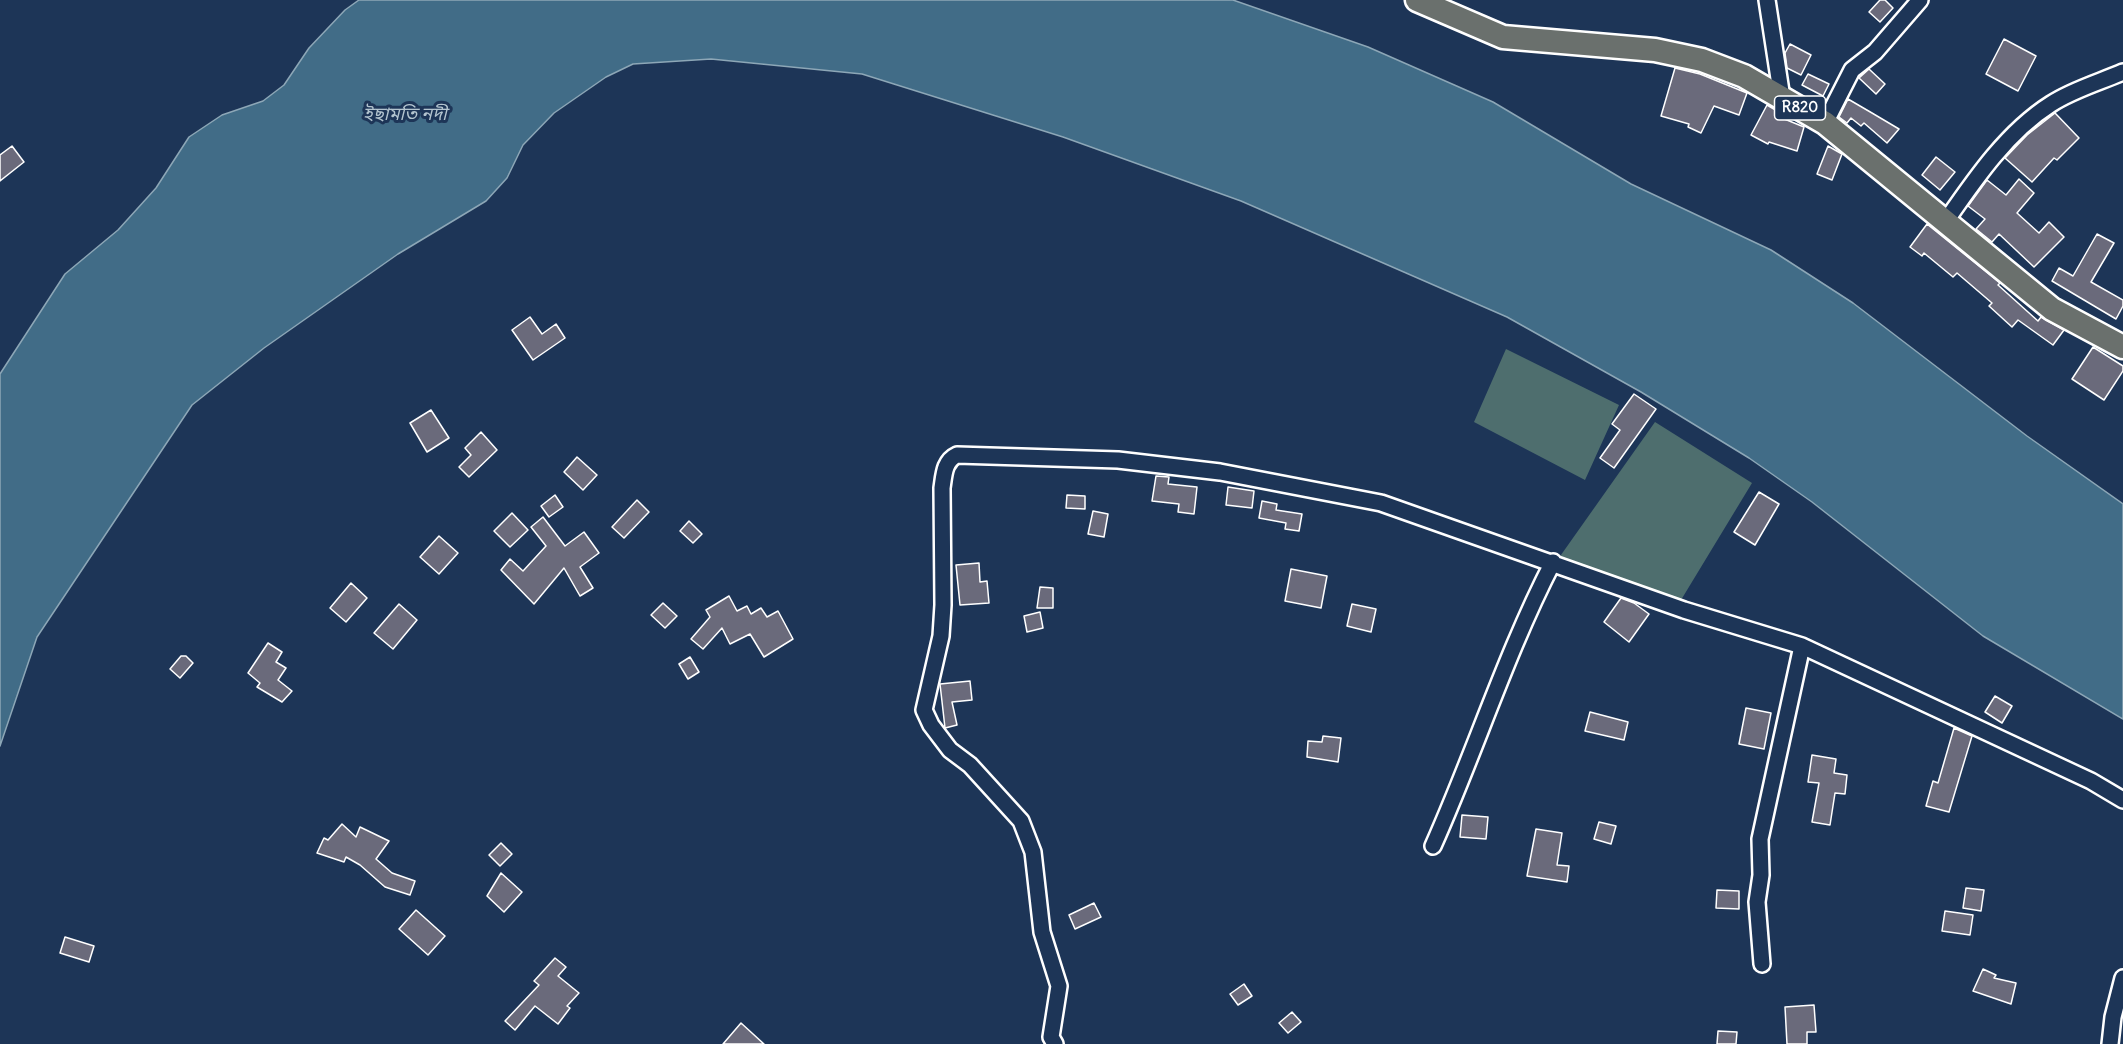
<!DOCTYPE html>
<html>
<head>
<meta charset="utf-8">
<style>
	body { margin:0 }
	canvas { display:block; background:#1d3557 }
</style>
</head>
<body>
<canvas width="2123" height="1044"></canvas>
<script>
const g = document.querySelector('canvas').getContext('2d');
g.lineJoin = 'round';
function fill(path, color) { g.fillStyle = color; g.fill(path, 'evenodd'); }
function strokePath(path, color, width, dash) { g.strokeStyle = color; g.lineWidth = width; g.lineCap = dash ? 'butt' : 'round'; g.setLineDash(dash || []); g.stroke(path); }
function label(font, color, halo, rows, align = 'center') {
  g.font = font + ' Delius,"Noto Sans Bengali",sans-serif'; g.lineWidth = 6; g.setLineDash([]); g.textBaseline = 'middle'; g.strokeStyle = halo; g.fillStyle = color; for (const [text, x, y, turn = 0] of rows) {
    g.save(); g.translate(x, y); g.rotate((+turn || 0) * Math.PI / 180); g.textAlign = isNaN(turn) ? turn : align; if (halo) g.strokeText(text, 0, 0); g.fillText(text, 0, 0); g.restore();
  }
}
fill(new Path2D(`
	M1506,349L1619,405L1585,480L1474,422Z
	M1655,422L1752,483L1681,600L1556,562Z`), '#4e6e6e');
const water = new Path2D(`
	M359,0H1233L1368,47L1493,102L1631,184L1771,250L1853,303L2027,436L2123,504V719L1983,636L1812,502L1749,458L1641,392L1507,317L1241,201L1063,137L862,74L711,59L633,64L606,77L554,113L523,145L507,178L486,201L398,254L264,348L192,405L37,637L0,746V374L65,274L118,230L156,188L189,137L222,115L263,101L284,85L309,48L345,10Z`);
fill(water, '#416c87');
strokePath(water, '#8da7b7', 1.5);
const building = new Path2D(`
	M1880,0H1885L1893,8L1880,22L1869,12Z
	M2004,39L2036,56L2018,91L1986,74Z
	M1790,44L1811,55L1801,75L1787,68L1785,53Z
	M1675,68L1700,74L1747,93L1739,115L1714,106L1701,133L1688,127L1689,124L1661,116Z
	M1869,69L1885,84L1876,94L1859,78Z
	M1808,74L1829,84L1823,96L1802,85Z
	M1848,99L1872,113L1899,129L1887,143L1864,123L1861,126L1851,118L1847,123L1839,117Z
	M1767,105L1784,115L1782,118L1804,127L1797,151L1769,142L1768,144L1751,135Z
	M2055,113L2079,138L2057,160L2054,158L2032,182L2005,158L2027,135Z
	M12,146L24,162L0,181V155Z
	M1828,146L1842,154L1832,180L1817,174Z
	M1936,157L1955,172L1940,190L1922,175Z
	M2019,179L2034,193L2017,213L2039,233L2049,222L2064,237L2034,267L1999,234L1992,242L1976,229L1985,219L1968,206L1987,180L2006,195Z
	M1927,224L2000,283L1998,285L2038,321L2041,317L2064,330L2053,345L2018,320L2012,327L1989,306L1992,303L1957,273L1953,277L1924,253L1922,256L1910,247Z
	M2097,234L2114,243L2091,282L2123,300V306L2116,319L2052,281L2059,268L2073,276Z
	M530,317L542,334L556,324L565,338L533,360L512,330Z
	M2093,347L2123,366V371L2104,400L2072,379Z
	M1634,394L1656,409L1614,468L1600,458L1620,430L1612,424Z
	M431,410L449,438L427,452L410,423Z
	M481,432L497,450L469,477L459,467L471,455L465,448Z
	M577,457L597,475L583,490L564,472Z
	M1156,476L1169,477L1168,484L1197,487L1194,514L1178,512L1179,504L1152,501Z
	M1228,487L1254,491L1252,508L1226,505Z
	M1759,492L1779,504L1755,545L1734,532Z
	M555,495L563,507L549,517L541,506Z
	M1067,495L1085,496V509L1066,508Z
	M637,500L649,512L624,538L612,527Z
	M1262,501L1277,504L1276,510L1302,514L1299,531L1285,529L1286,523L1259,518Z
	M1093,511L1108,514L1104,537L1088,534Z
	M512,513L528,530L510,547L494,531Z
	M543,517L565,546L584,532L599,553L580,567L593,588L580,596L564,568L534,604L501,570L510,559L523,571L546,546L531,527Z
	M689,521L702,534L693,543L680,531Z
	M439,536L458,553L439,574L420,557Z
	M979,563L980,582L987,581L989,603L960,605L956,565Z
	M1291,569L1327,576L1321,608L1285,601Z
	M351,583L367,598L346,622L330,608Z
	M1040,587L1053,588V608H1037Z
	M729,596L737,611L747,606L751,614L761,608L767,617L778,611L793,639L764,657L750,634L730,644L722,628L703,649L691,639L710,617L706,610Z
	M1621,598L1634,603L1649,614L1629,642L1604,622Z
	M663,603L677,616L665,628L651,615Z
	M399,604L417,620L393,649L374,633Z
	M1352,604L1376,609L1371,632L1347,626Z
	M1040,612L1043,628L1027,632L1024,616Z
	M268,643L282,652L276,662L286,668L278,680L292,691L282,702L257,687L260,683L248,673Z
	M181,656H186L193,663L180,678L170,669Z
	M690,657L699,672L688,679L679,664Z
	M970,681L972,700L952,702L957,725L945,728L940,684Z
	M1995,696L2012,706L2002,723L1985,712Z
	M1746,708L1771,713L1764,749L1739,744Z
	M1590,712L1628,722L1624,740L1585,731Z
	M1954,728L1972,736L1949,812L1926,806L1933,781L1938,783Z
	M1323,736L1341,738L1338,762L1307,757L1308,741L1322,742Z
	M1812,755L1836,759L1834,773L1847,775L1845,794L1835,793L1830,825L1812,822L1819,783L1808,782Z
	M1462,815L1488,817L1486,839L1460,837Z
	M1599,822L1616,826L1611,844L1594,839Z
	M342,824L356,837L360,827L389,841L376,859L392,873L415,881L410,895L385,887L360,865L346,857L344,862L317,853L324,838L328,840Z
	M1536,829L1562,833L1557,865L1569,866L1567,882L1527,876Z
	M501,843L512,854L500,866L489,855Z
	M501,873L522,892L504,912L487,896Z
	M1966,888L1984,890L1981,911L1963,908Z
	M1717,890L1739,891V909L1716,908Z
	M1094,903L1101,917L1075,929L1069,915Z
	M416,910L445,936L428,955L399,929Z
	M1945,911L1973,915L1970,935L1942,931Z
	M65,937L94,946L89,962L60,953Z
	M555,958L566,967L558,976L579,993L567,1006L570,1008L558,1024L535,1006L515,1030L505,1021L539,985L534,981Z
	M1983,969L1996,975L1994,978L2016,983L2011,1004L1973,991Z
	M1244,984L1252,996L1238,1005L1230,994Z
	M1814,1005L1816,1032H1807V1044H1787L1785,1007Z
	M1292,1012L1301,1022L1288,1033L1279,1023Z
	M741,1023L764,1044H723Z
	M1718,1031L1737,1032L1736,1044H1717Z`);
fill(building, '#6a6a7b');
strokePath(building, '#fff', 1.5);
const minor = new Path2D(`
	M1767,0L1782,98
	M1825,123L1852,70L1875,52L1920,0
	M1946,221C1975,179 2007,132 2051,104C2072,90 2100,82 2123,72
	M1433,846C1475,752 1506,653 1553,562
	M1762,964L1757,902L1761,875L1760,839L1802,646
	M1055,1044L1051,1037L1059,986L1042,932L1033,852L1021,821L970,765L950,750L931,725L924,710L941,636L943,605L942,488C944,475 944,461 957,455L1118,460L1220,472L1381,503L1684,610L1802,646L2091,781L2123,800
	M2110,1044L2113,1017L2123,978`);
const primary = new Path2D(`
	M1417,0L1503,37L1655,50L1702,60L1744,76L1825,123L2052,309L2123,347`);
strokePath(minor, '#fff', 20);
strokePath(primary, '#fff', 27);
strokePath(minor, '#1d3557', 15);
strokePath(primary, '#6a706d', 22);
for (const [x, y, w] of [
	[1800,108,51]
]) { const box = new Path2D(); box.roundRect(x - w / 2, y - 12, w, 24, 4.5); g.fillStyle = '#1d3557'; g.fill(box); strokePath(box, '#fff', 1.5); }
label('bold 15px', '#fff', null, [
	["R820",1800,108]
]);
label('italic 18px', '#b3c4cf', '#1d3557', [
	["ইছামতি নদী",405,115]
]);
</script>
</body>
</html>
